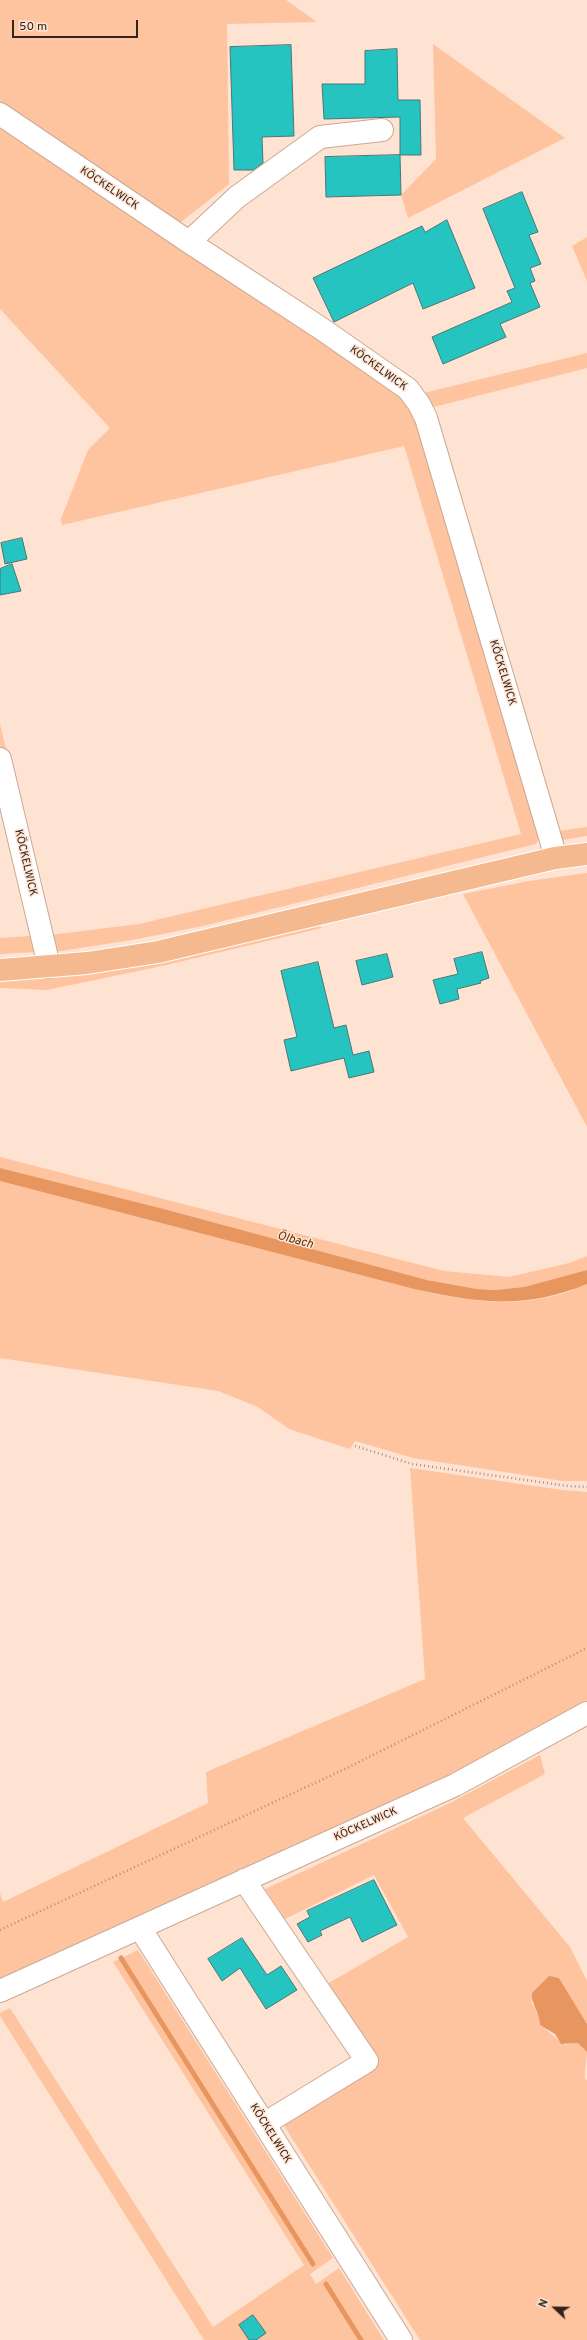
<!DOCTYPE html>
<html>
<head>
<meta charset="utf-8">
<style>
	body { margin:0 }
	#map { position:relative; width:587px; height:2340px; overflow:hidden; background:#ffe3d2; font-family:Overpass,sans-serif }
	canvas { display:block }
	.north { position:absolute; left:535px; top:2288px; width:40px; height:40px; -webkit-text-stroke:3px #ffe3d2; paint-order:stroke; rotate:292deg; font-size:11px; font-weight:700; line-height:16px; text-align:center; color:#31241c }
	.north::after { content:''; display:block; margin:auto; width:14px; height:18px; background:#31241c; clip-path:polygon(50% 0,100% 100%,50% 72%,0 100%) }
	.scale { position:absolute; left:12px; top:20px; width:126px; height:18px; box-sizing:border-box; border:2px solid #31241c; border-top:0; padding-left:5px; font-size:12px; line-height:14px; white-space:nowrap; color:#31241c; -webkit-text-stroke:3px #ffe3d2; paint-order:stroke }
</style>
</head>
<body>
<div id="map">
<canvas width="587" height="2340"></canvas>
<div class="north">N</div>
<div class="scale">50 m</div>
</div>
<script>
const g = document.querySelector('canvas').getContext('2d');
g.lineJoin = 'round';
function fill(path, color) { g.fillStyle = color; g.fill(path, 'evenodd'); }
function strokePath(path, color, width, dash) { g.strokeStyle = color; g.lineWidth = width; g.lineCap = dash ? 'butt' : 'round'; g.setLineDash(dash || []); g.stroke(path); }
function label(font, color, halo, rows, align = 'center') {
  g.font = font + ' Overpass,sans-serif'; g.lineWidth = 3; g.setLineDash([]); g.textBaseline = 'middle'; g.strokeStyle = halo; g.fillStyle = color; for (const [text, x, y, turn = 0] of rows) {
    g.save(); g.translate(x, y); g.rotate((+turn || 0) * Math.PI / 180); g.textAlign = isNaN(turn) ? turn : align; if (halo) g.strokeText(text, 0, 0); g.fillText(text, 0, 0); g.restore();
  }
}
fill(new Path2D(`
	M0,0H286L317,22L227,24L229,184L180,223L0,111Z
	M433,44L565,138L408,218L401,195L436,159Z
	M0,121L410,402L416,412L540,831L539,839L536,844L203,926L132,940L54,952L49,947L0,744V724L50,935L139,924L521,834L404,446L62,525L61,519L88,450L110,428L0,309Z
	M587,237V281L572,246Z
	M587,353V368L430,408L442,433L502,643L559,831L587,827V836L562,840L558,838L424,393Z
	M587,873V1127L463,894L529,881Z
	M319,925L322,928L162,966L47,990L0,988V979Z
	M31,936L36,952L0,954V938Z
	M0,1157L444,1271L509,1277L569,1263L587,1256V1270L524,1287L495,1290L477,1289L427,1280L164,1209L0,1168Z
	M0,1181L414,1289C459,1299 503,1308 549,1297C562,1295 575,1289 587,1284V1481H563L413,1458L355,1441L350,1449L289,1429L258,1407L218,1391L0,1358Z
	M410,1468L562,1490L587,1492V1700L510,1744L444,1777L0,1978V1893L3,1902L208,1803L206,1772L425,1679Z
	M540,1755L545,1774L463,1818L570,1947L587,1981V2024L559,1978L531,2002L540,2018V2025C550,2031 556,2040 565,2045L578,2042L587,2052C587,2061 584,2070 585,2079L587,2080V2340H420L283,2124L378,2065L327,1984L408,1937L374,1875L285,1919L265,1889L450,1803Z
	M138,1950L333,2258L310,2274L316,2284L339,2268L384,2340H204L0,2016V2013L10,2008L213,2327L304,2265L113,1962Z`), '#fec39f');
fill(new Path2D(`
	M0,1168L164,1209L427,1280L477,1289L495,1290L524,1287L587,1270V1284C524,1310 479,1303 414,1289L0,1181Z
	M549,1976L559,1978L587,2024V2052L578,2043L561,2044L555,2034L540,2025C540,2012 531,2005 532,1993Z`), '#e8965f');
strokePath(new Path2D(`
	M121,1958L313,2264
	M326,2284L361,2340`), '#e8965f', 5);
const building = new Path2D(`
	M291,45L294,136L262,137L263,163L253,170H234L230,47Z
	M397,49L398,100H420L421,155H400V117L324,119L322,84H365V51Z
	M400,155L401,195L326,197L325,157Z
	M522,192L538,232L529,235L541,264L530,268L535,281L530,283L540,307L500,324L506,337L443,364L432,337L512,302L507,291L515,288L483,209Z
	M447,220L475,288L423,309L413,283L334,322L313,278L422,226L425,232Z
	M22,538L27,559L5,564L1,543Z
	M12,564L21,591L0,595V569Z
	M482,952L489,978L480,981L481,983L457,989L459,999L440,1004L433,980L458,974L454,959Z
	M387,954L393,977L362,985L356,961Z
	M318,962L334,1028L346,1025L353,1055L369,1051L374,1072L349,1078L344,1058L291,1071L284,1040L297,1037L281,971Z
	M374,1880L397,1925L362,1942L350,1917L320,1931L322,1935L308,1942L297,1924L310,1917L307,1911Z
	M242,1938L267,1975L281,1966L297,1990L266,2009L240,1968L222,1981L208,1959Z
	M253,2315L266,2333L256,2340H249L239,2325Z`);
fill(building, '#25c4c0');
strokePath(building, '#4b7674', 1);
const minor = new Path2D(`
	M0,114L189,242L322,329L408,389L419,404L426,418L552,844L555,858
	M189,242L237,197L320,137L382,130
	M0,759L46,953L47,967
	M244,1880L367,2061L264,2124
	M140,1928L401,2340
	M0,1991L455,1785L587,1713`);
const major = new Path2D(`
	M0,970L87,963L158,952L555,858L587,854`);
strokePath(minor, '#caa994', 24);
strokePath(major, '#fff', 24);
strokePath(new Path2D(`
	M355,1446L412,1464L568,1486L587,1487
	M0,1930L347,1768L587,1648`), '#a79184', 2.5, [1, 3]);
strokePath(minor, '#fff', 22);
strokePath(major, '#f4b98f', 22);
label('11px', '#31241c', '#ffe3d2', [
	["KÖCKELWICK",109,189,34],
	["KÖCKELWICK",378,369,36],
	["KÖCKELWICK",502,673,73],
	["KÖCKELWICK",25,863,77],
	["KÖCKELWICK",366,1825,-24],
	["KÖCKELWICK",270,2134,58]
]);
label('italic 12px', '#5d2900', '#ffe3d2', [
	["Ölbach",295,1241,15]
]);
</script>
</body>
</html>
